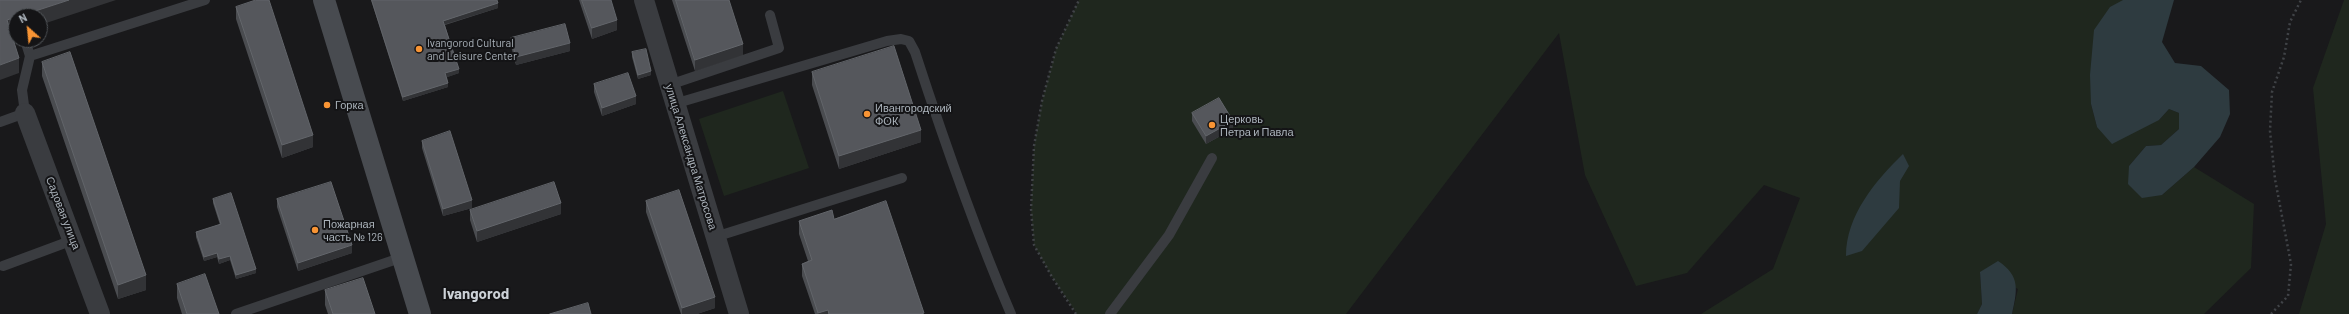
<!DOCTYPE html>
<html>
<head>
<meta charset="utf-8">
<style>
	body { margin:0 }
	#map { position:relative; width:2349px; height:314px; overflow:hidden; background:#19191b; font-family:Barlow,sans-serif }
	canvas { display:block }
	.north { position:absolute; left:8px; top:8px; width:40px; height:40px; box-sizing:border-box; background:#141416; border:1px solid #505458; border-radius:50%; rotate:333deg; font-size:11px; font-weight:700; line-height:16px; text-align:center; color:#abb3bb }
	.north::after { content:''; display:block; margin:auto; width:14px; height:18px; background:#f89434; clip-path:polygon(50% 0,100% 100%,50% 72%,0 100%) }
</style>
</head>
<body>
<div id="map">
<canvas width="2349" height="314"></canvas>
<div class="north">N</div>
</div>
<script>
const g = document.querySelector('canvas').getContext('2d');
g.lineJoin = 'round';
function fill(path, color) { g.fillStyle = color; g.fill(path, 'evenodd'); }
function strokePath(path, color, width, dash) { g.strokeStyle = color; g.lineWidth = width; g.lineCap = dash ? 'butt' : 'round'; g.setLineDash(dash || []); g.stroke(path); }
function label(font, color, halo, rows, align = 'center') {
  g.font = font + ' Barlow,sans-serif'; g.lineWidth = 4; g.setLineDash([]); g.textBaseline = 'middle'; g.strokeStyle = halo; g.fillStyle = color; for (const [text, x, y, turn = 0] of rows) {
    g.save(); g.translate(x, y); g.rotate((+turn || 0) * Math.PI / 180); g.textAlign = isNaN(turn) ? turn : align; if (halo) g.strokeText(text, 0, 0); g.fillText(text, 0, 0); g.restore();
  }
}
fill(new Path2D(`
	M1079,0H2123L2091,83V104L2097,127L2159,120L2169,109L2179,113V129L2161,145L2146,146L2129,166L2162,195L2194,167L2254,204L2251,268L2204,314H2012L2018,289L1980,272L1982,304L1977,314H1701L1773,269L1800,198L1764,185L1687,273L1636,286L1585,175L1559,33L1346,314H1077L1052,277L1034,245L1031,209L1034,146L1042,101L1056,49Z
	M2344,0H2349V314H2299L2326,224L2313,88Z
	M783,91L809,168L724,196L699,119Z`), '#1f271e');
fill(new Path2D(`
	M2123,0H2174L2162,42L2175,63L2201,66L2229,90L2230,114L2220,137L2194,167L2162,195L2142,198L2128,184L2129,166L2146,146L2161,145L2179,129V113L2169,109L2159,120L2112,144L2097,127L2091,104L2090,75L2094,30L2110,7Z
	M1903,154L1909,166L1900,181L1899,208L1862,251L1846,256C1846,216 1875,181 1903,154Z
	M1998,261C2021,276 2017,291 2012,314H1977L1982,304L1980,272Z`), '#2e3b40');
strokePath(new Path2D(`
	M1076,314L1052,277L1034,245L1031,209L1034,146L1042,101L1056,49L1079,0
	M2271,314L2288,296L2291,264L2275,179L2270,131L2272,92L2284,57L2290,22L2301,0`), '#404347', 2.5, [2, 3]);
strokePath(new Path2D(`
	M25,40L30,56
	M669,85L779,48L770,15
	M674,104L887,41L901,39L909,41L915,52C944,141 974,228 1011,314
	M0,122L25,113L22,90L30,56L205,0
	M715,237L902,178
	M3,266L73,240
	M236,314L403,257
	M1110,314L1169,235L1212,158`), '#3a3c40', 10);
strokePath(new Path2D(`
	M644,0L739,314
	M25,113L100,314`), '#3a3c40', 20);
strokePath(new Path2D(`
	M324,0L420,314`), '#484b50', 22);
fill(new Path2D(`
	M371,0H497L498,8L445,25L459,73L447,77L448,87L403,101Z
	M579,0H611L617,30L592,39Z
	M672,0H729L743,55L695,71Z
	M236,7L313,147L282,158L236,19Z
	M511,38L570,51L516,65L511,46Z
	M632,52L651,75L638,79L632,57Z
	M42,62L146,290L118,299L42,76Z
	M812,72L921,142L839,169L812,85Z
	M594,84L636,104L602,116L594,92Z
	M1192,113L1233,129L1206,144L1192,121Z
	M422,141L472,208L443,216L422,148Z
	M213,199L256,273L236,279L230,260L219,264L217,257L204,261L196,237V232L220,225L213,203Z
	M277,199L352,253L298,271L277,207Z
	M646,201L715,308L697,314H681L646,212Z
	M470,210L561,214L477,242L470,220Z
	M834,219L924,314H815L802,276V264L808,261L799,234V221Z
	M177,284L219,314H182L177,298Z
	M325,290L375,314H328L325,305Z`), '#4a4c50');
fill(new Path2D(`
	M69,0H116L40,25V16H20Z
	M498,3V8L443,25V21Z
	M16,17V33L7,36V20Z
	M617,20V30L592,39V28Z
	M570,43V51L516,65V57Z
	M743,44V55L695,71V60Z
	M19,58V73L0,80V65Z
	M459,69V73L445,78V73Z
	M651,71V75L638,79V75Z
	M448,83V87L403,101V97Z
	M636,96V104L602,116V108Z
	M1233,121V129L1206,144V136Z
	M921,130V142L839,169V156Z
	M313,135V147L282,158V145Z
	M472,200V208L443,216V209Z
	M561,203V214L477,242V231Z
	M352,245V253L298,271V263Z
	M217,253V257L204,261V257Z
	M230,256V260L219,264V259Z
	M256,269V273L236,279V275Z
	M146,275V290L118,299V285Z
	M715,297V308L697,314H682V308Z
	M828,310V314H818V313Z`), '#323336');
const building = new Path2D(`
	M0,0H69L20,16H16V17L7,20L19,58L0,65Z
	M256,0H269L313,135L282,145L236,7Z
	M372,0H497L498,3L443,21L459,69L445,73L448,83L403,97Z
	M582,0H611L617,20L592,28Z
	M676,0H729L743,44L695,60Z
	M565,24L570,43L516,57L511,38Z
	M894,46L921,130L839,156L812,72Z
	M646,49L651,71L638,75L632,52Z
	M70,52L146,275L118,285L42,62Z
	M628,73L636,96L602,108L594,84Z
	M1219,98L1233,121L1206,136L1192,113Z
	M450,131L472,200L443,209L422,141Z
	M331,182L352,245L298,263L277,199Z
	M554,182L561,203L477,231L470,210Z
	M679,190L715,297L682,308L646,201Z
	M231,193L256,269L236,275L230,256L219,259L217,253L204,257L196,232L221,224L213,199Z
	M886,201L924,313L921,314H829L828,310L818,313L802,264L812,260L799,221L832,210L834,219Z
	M205,274L219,314H187L177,284Z
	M363,278L375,314H333L325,290Z
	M588,303L591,314H550Z`);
fill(building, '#55575c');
strokePath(building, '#62656a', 1);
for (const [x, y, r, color] of [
	[419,49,4,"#f89434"],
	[327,105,4,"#f89434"],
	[867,114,4,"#f89434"],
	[1212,125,4,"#f89434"],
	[315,230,4,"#f89434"]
]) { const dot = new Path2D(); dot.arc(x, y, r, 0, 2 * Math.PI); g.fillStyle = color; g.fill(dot); strokePath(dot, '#141416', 1.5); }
label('11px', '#abb3bb', '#141416', [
	["Ivangorod Cultural",427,43],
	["and Leisure Center",427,56],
	["Горка",335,105],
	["Ивангородский",875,108],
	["ФОК",875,121],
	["Церковь",1220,119],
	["Петра и Павла",1220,132],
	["Пожарная",323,224],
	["часть № 126",323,237]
], 'left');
label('11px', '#abb3bb', '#141416', [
	["улица Александра Матросова",691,157,73],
	["Садовая улица",63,213,69]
]);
label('bold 15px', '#ccd1d7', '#141416', [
	["Ivangorod",476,294]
]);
</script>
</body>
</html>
